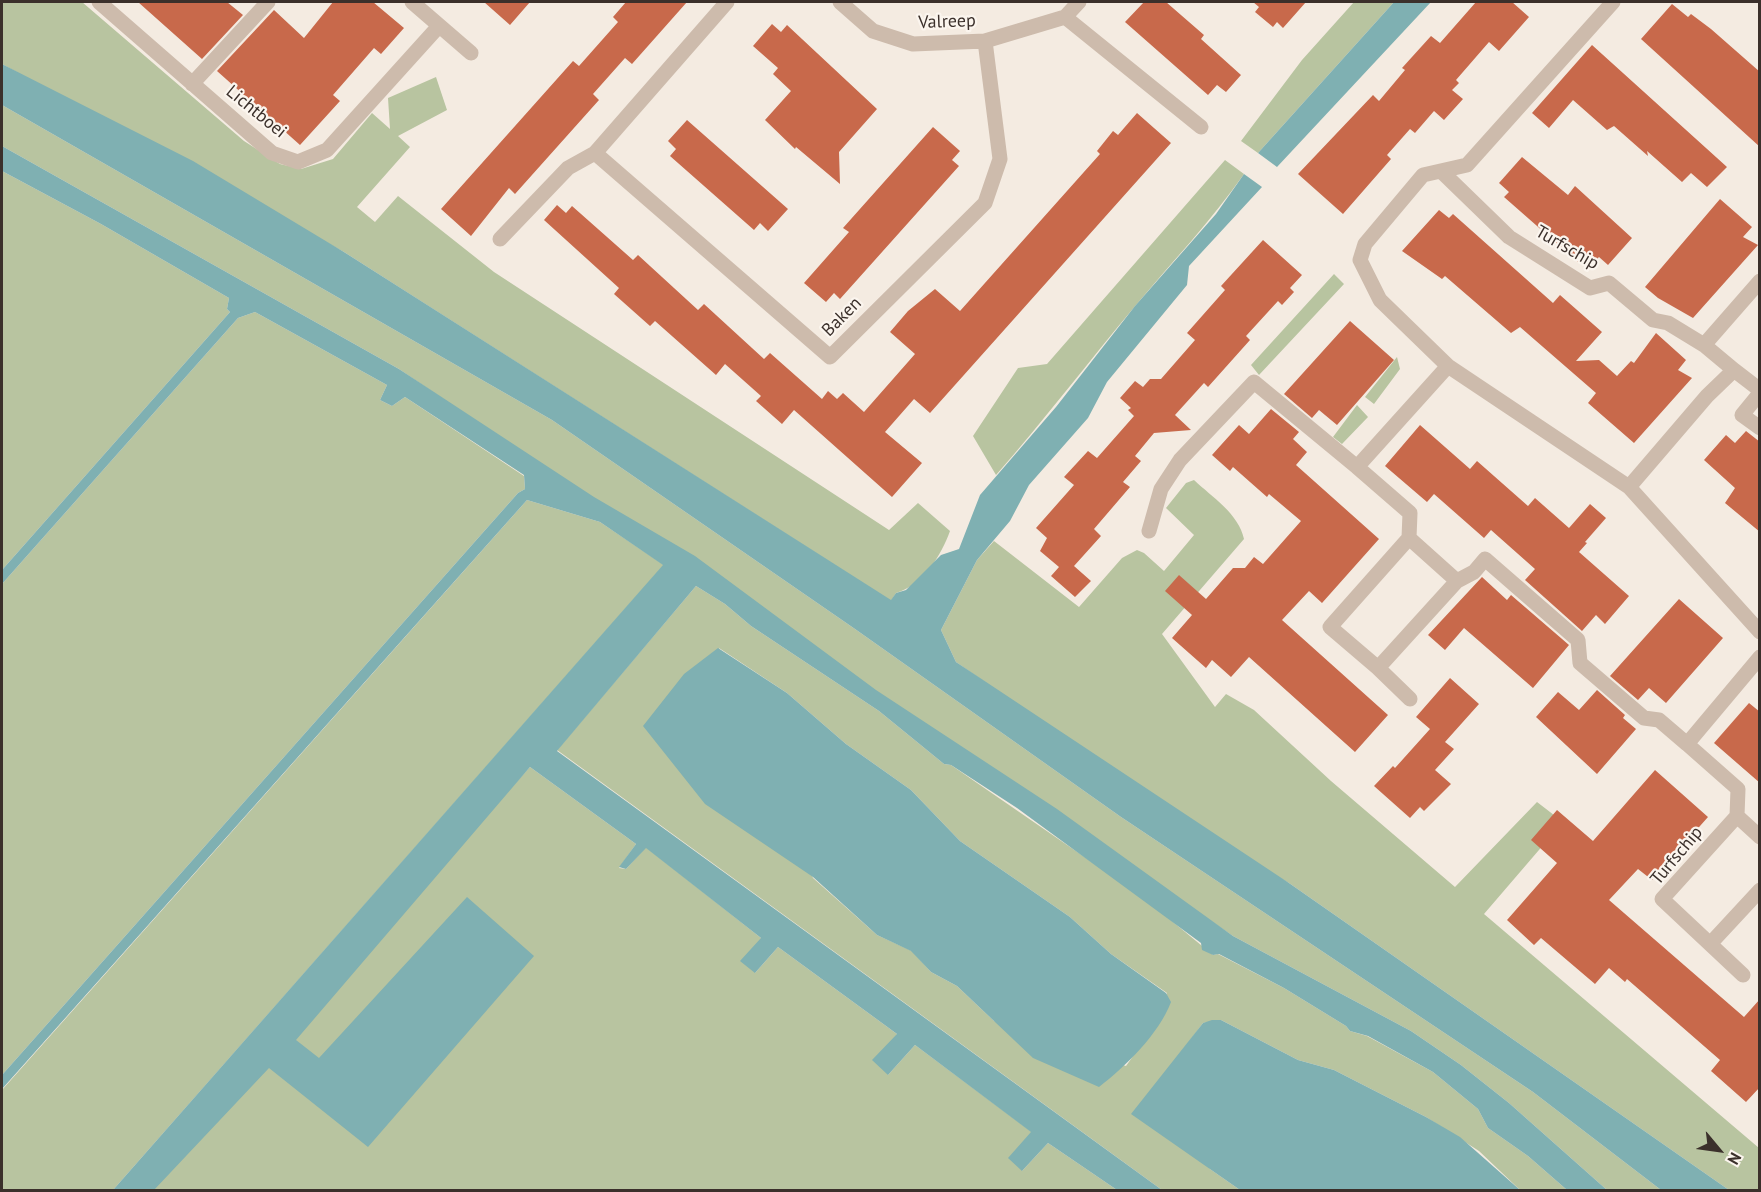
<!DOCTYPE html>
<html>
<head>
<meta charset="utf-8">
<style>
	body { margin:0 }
	#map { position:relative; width:1761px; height:1192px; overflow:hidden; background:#f4ebe1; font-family:"PT Sans",sans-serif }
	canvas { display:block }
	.frame { position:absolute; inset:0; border:3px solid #3b302b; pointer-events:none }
	.north { position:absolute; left:1689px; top:1120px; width:60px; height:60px; -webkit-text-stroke:4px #fbf5ee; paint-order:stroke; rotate:119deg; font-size:16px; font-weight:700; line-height:24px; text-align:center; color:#3b302b }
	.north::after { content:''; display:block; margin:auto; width:21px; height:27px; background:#3b302b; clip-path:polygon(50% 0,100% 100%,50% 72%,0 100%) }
</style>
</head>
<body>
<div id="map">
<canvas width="1761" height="1192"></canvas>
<div class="frame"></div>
<div class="north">N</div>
</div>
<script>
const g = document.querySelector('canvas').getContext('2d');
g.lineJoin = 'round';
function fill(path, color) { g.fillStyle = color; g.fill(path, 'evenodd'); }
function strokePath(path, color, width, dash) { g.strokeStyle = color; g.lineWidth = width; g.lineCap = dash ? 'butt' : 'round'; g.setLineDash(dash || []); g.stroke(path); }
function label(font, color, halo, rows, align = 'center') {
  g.font = font + ' "PT Sans",sans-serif'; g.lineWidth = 4.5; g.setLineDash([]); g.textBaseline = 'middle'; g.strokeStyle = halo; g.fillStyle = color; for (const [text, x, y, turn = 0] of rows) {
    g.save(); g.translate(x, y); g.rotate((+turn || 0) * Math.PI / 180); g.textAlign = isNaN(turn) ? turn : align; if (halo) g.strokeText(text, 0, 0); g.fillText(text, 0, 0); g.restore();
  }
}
fill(new Path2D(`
	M2,2H82L244,141L280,164L301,169L333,159L372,113L390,129L388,98L436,77L447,110L398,136L410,147L357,207L375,222L398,196L494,272L889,530L918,503L950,531C941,556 923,585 896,593L891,601L344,252L2,64Z
	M1354,2H1394L1258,153L1241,141L1302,60Z
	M2,105L552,420L855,629L1121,817L1533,1092L1661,1190H1607L1509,1103L1461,1065L1411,1031L1233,936L399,369L2,146Z
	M1225,160L1244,174C1211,221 1173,261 1136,305C1089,361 1045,419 996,475L973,436L1018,368L1047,364Z
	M2,171L101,224L229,298L227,309L230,312L2,570Z
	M1334,274L1344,284L1259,375L1251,365Z
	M255,312L387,385L380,400L392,406L405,397L524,476L525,489L518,493L2,1075V584L238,318Z
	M1397,357L1400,369L1374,404L1365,397Z
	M1357,405L1368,417L1342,444L1333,437Z
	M1194,480C1212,497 1239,514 1244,539L1162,634L1215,707L1226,694L1254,710L1331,781L1455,887L1537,802L1563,822L1484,914L1759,1148V1190H1729L1289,883L1225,849L956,662L941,630L977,560L994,541L1079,607L1122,558L1137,550L1144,553L1164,571L1194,535L1166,508L1186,483Z
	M527,500L600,522L664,565L113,1190H2V1090Z
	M696,586L725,604L751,626L879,711L944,764L951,765L1144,898L1213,955L1218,954L1284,988L1346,1026L1350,1031L1367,1036L1433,1072L1478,1109L1488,1128L1528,1156L1567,1190H1520L1479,1151L1426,1117L1334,1070L1298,1060L1221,1020L1203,1023L1165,1074L1210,1169L1240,1190H1162L557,750ZM719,648L787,693L846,744L911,790L960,841L1070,917L1111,954L1167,993L1141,1045L1126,1066L994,1021L957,986L931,972L912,951L877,935L813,878Z
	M530,767L636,844L619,868L626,869L646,847L761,938L755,973L778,947L897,1034L888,1075L915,1045L1032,1132L1022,1171L1048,1143L1117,1190H143Z`), '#b8c4a0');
fill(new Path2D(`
	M1394,2H1431L1277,167L1258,153Z
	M2,64L193,161L344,252L891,600L896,593L906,590L941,555L959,549L980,495L1056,407L1135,306L1216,214L1244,174L1262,187L1189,266L1187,285L1107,382L1088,418L1029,485L1010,521L977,560L941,630L956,662L1289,883L1729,1190H1661L1533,1092L1121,817L855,629L552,420L2,105Z
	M2,146L399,369L594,497L695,556L876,690L1057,809L1233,936L1411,1031L1461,1065L1509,1103L1607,1190H1567L1528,1156L1488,1128L1478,1109L1433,1072L1368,1036L1350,1031L1346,1026L1284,988L1219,954L1213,955L1202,950L1201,943L1017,808L951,765L944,764L879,711L751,626L725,604L696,586L557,751L1162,1190H1117L1048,1143L1022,1171L1008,1158L1031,1132L915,1045L888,1075L872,1060L897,1034L778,947L755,973L740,961L761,938L646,848L626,869L619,867L636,844L530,767L296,1040L319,1058L467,897L534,956L368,1147L269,1068L154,1190H113L663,565L600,522L527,500L2,1089V1075L518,493L525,489L524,475L405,397L392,406L380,400L387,385L255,312L238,318L2,584V570L230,312L227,309L229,298L101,224L2,171Z
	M718,648L787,693L846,744L911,790L960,841L1070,917L1111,954L1166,993L1171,1002C1159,1034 1125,1067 1099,1087L1033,1058L957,986L931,972L911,951L877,935L813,877L705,804L643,726L684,674Z
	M1212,1020H1221L1298,1060L1334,1070L1426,1117L1460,1137L1520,1190H1240L1131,1114L1203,1023Z`), '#7fb0b2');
fill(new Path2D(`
	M138,2H227L243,15L202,59Z
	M333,2H373L404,28L381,54L374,48L333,95L340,101L300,145L217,71L274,10L304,38Z
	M484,2H530L510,25Z
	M626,2H687L632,64L625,58L593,94L599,100L515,194L509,188L471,236L441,209L573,61L579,66L618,22L613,17Z
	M1144,2H1166L1204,35L1201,39L1241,75L1226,92L1217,85L1208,95L1125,22Z
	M1253,2H1306L1283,28L1277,22L1273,27L1255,12L1259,7Z
	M1476,2H1512L1529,17L1499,51L1489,42L1456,80L1459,83L1452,90L1463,99L1444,120L1434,111L1415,133L1410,129L1387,155L1391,159L1343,214L1298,174L1373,95L1379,101L1405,70L1402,68L1431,36L1440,43Z
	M1672,4L1688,17L1691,14L1711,29L1760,72V147L1641,39Z
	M772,24L781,32L787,25L877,109L839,152L840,184L796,147L795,149L765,120L791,91L773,74L778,68L753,46Z
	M1592,45L1727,167L1707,187L1691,173L1682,182L1647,151L1648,156L1614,126L1607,130L1573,100L1549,128L1532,113Z
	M1137,113L1171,143L930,413L914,399L885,432L922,463L892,497L794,410L782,424L756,401L761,396L725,364L716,375L655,321L650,326L614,294L619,288L544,220L557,205L566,213L572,206L633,260L638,255L698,310L704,304L764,359L770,353L822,399L828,391L837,399L843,393L864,412L915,354L890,332L908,311L935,289L960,311L1100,154L1097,151L1113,131L1118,135Z
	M687,120L788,209L768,231L760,223L754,230L670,156L676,149L668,141Z
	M933,127L960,151L952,160L959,166L840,299L834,293L826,302L804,283L849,232L843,228Z
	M1522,157L1568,195L1575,186L1632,238L1608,265L1599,257L1593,263L1582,256L1578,262L1504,197L1509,192L1499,183Z
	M1720,199L1752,227L1743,237L1758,245L1693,318L1658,298L1645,287Z
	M1439,210L1449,218L1453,214L1553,303L1560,295L1602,332L1576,361L1599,360L1617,376L1631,361L1634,363L1656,333L1686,360L1678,370L1692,378L1634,443L1588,403L1596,393L1520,327L1511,333L1445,276L1442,279L1402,251Z
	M1263,240L1302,275L1290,288L1294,292L1282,305L1278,301L1246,336L1250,340L1208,387L1204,383L1175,415L1191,430L1154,433L1135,456L1141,461L1123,482L1130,487L1094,529L1101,536L1074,566L1091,581L1075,597L1051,576L1059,567L1040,551L1047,538L1036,528L1074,485L1064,477L1088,451L1097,458L1134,416L1128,410L1131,408L1120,398L1135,381L1143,387L1150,379H1161L1195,340L1187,333L1225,290L1221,286Z
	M1350,321L1394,360L1337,425L1319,410L1312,418L1284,394Z
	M1271,409L1299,432L1293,439L1307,452L1296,465L1379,539L1322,603L1309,591L1282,620L1388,715L1355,752L1249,657L1231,677L1212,660L1206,668L1172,638L1192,615L1165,591L1179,575L1206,599L1233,568H1245L1254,557L1263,564L1301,521L1269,494L1267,497L1233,467L1230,471L1212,455L1239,425L1249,434Z
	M1420,425L1470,469L1477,461L1528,506L1535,498L1569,528L1590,504L1606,518L1585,542L1587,543L1579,552L1629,596L1605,624L1596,615L1582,631L1525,580L1535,569L1491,530L1484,538L1434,494L1427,502L1385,466Z
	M1746,431L1760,442V532L1725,503L1735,488L1704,460L1726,435L1735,443Z
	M1482,577L1507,600L1511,595L1569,645L1533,688L1464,628L1445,650L1428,635Z
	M1679,599L1723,638L1666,703L1649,688L1638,700L1610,676Z
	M1450,678L1479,704L1445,742L1454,749L1435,770L1451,784L1424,811L1420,807L1410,818L1374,786L1393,766L1395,768L1430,729L1416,717Z
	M1597,690L1625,715L1623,718L1636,729L1597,774L1536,717L1558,692L1579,710Z
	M1749,703L1760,712V783L1714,743Z
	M1655,770L1708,817L1652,880L1638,869L1609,900L1744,1017L1760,999V1087L1746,1102L1711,1071L1720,1060L1627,979L1625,982L1609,968L1595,984L1541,938L1534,945L1507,920L1557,863L1531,840L1557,810L1593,841Z`), '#c8694b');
strokePath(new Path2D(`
	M99,2L272,153L298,162L327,150L439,26
	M412,2L471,53
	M840,2L873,31L913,44L985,41L1065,17L1079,2
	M1613,2L1467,165L1423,175L1365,244L1360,260L1380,300L1448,366L1629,487L1760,632
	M1065,17L1201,127
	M192,84L268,2
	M595,153L830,357L985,203L1000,159L985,41
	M1441,171L1509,237L1590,288L1609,283L1653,320L1668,323L1704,345L1760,281
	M500,239L568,168L595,153L727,2
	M1704,345L1734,370
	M1760,393L1742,415L1760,428
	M1629,487L1707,396L1734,370L1760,390
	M1149,531L1161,489L1180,460L1254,382L1357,467
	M1409,538L1457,581L1378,668L1330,627L1409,538L1410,513L1357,467L1448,366
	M1457,581L1474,572L1485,559L1578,640L1580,663L1644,718L1659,720L1687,744
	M1378,668L1410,699
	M1737,816L1738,789L1687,744L1760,657
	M1760,837L1737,816L1662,899L1710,944L1760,890
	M1710,944L1743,975`), '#cdbbac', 15);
label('18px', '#3b302b', '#fbf5ee', [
	["Valreep",947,22,-2],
	["Lichtboei",256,112,39],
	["Turfschip",1567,248,30],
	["Baken",842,317,-45],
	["Turfschip",1677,856,-50]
]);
</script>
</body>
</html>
